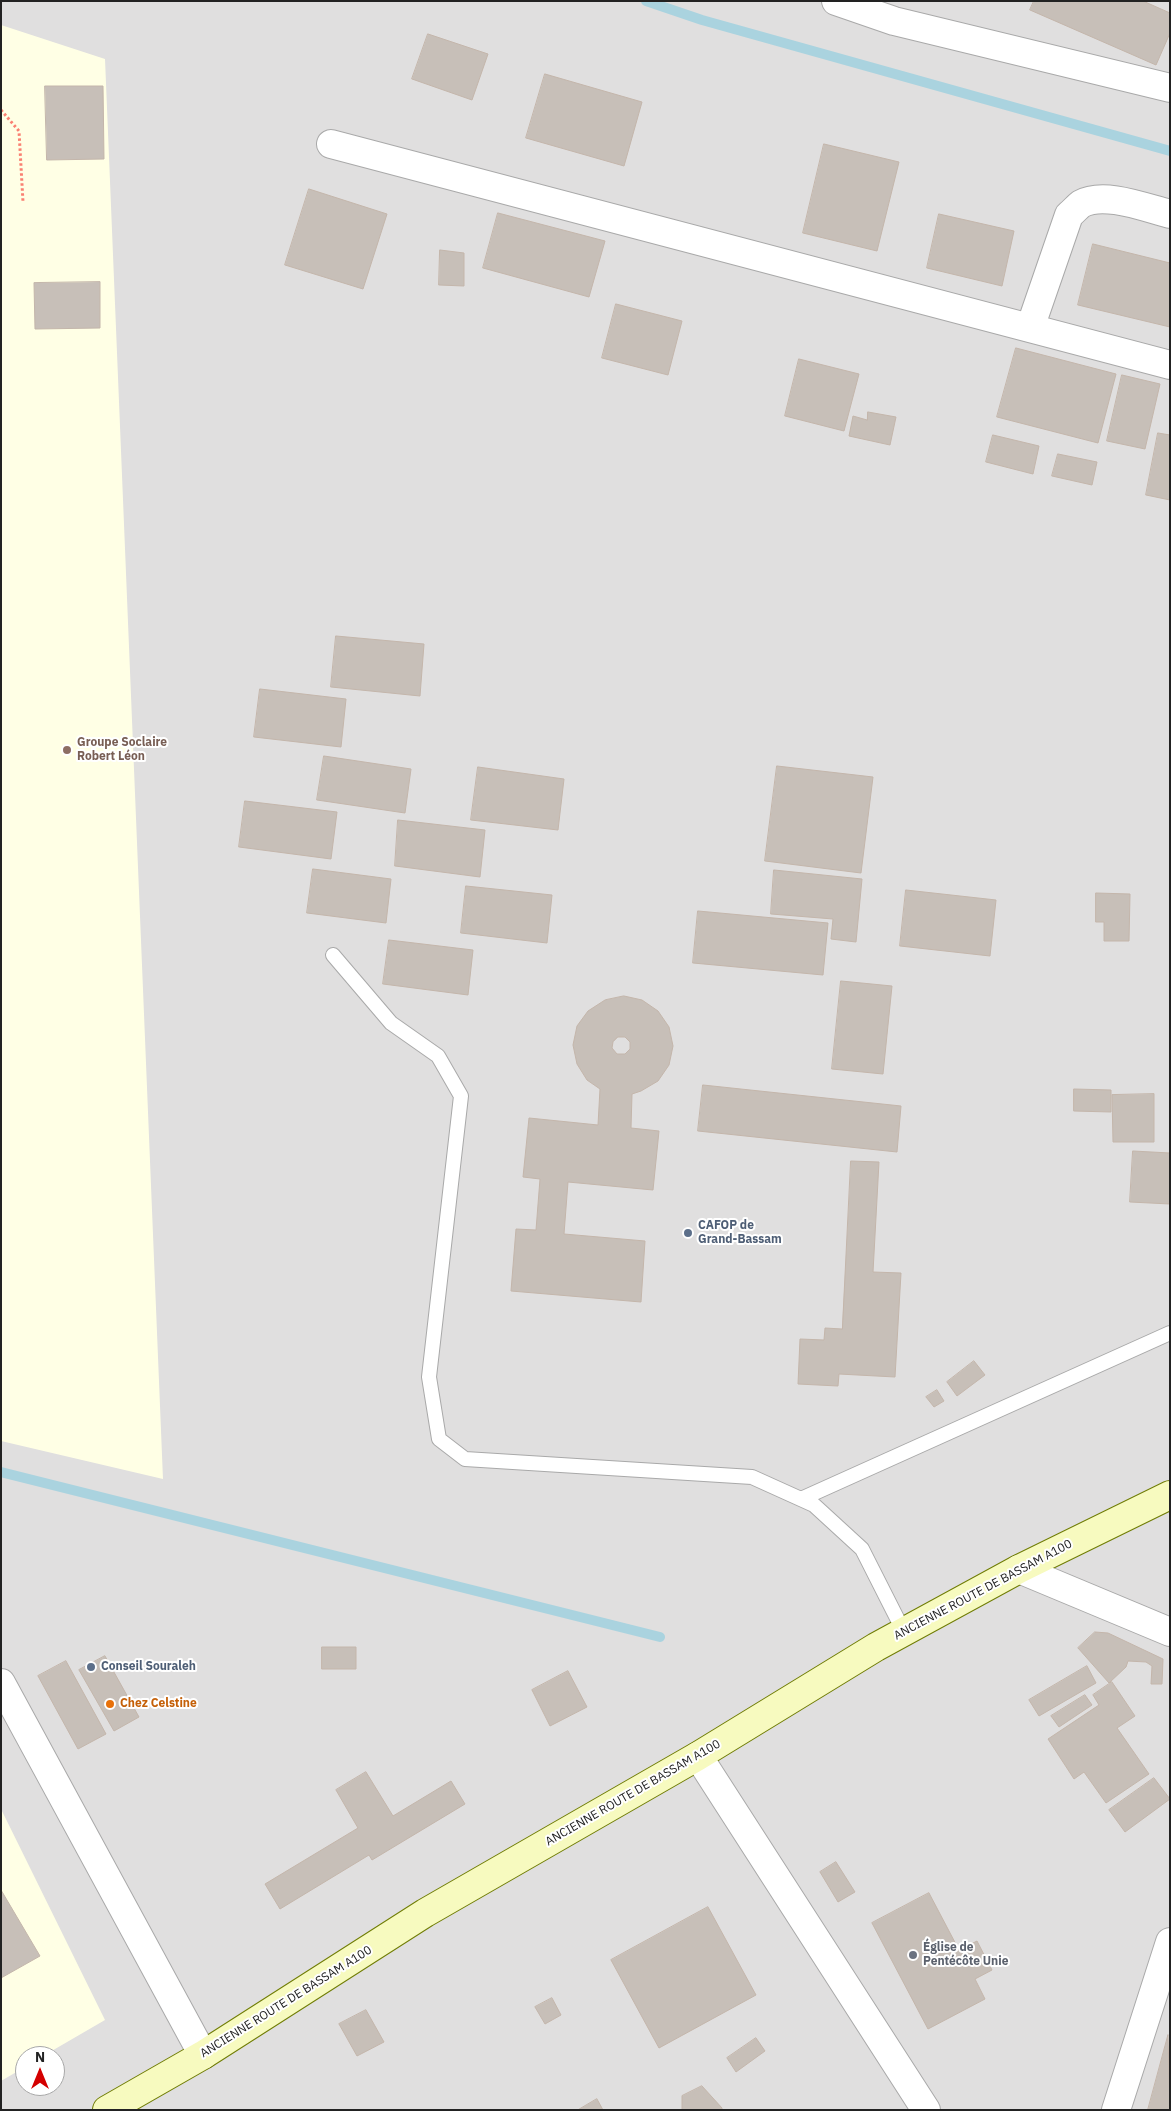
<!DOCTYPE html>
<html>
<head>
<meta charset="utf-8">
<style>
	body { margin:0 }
	#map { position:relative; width:1171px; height:2111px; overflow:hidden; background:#f2efe9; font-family:"IBM Plex Sans",sans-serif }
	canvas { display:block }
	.frame { position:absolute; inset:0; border:2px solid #222; pointer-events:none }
	.north { position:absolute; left:15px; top:2046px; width:50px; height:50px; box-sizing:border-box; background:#fff; border:1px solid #a7a7a7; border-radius:50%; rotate:0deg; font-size:14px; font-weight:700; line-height:20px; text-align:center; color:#222 }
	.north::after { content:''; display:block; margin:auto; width:18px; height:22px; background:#d40000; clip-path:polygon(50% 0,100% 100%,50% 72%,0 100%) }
</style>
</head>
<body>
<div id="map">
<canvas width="1171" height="2111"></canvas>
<div class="frame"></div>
<div class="north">N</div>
</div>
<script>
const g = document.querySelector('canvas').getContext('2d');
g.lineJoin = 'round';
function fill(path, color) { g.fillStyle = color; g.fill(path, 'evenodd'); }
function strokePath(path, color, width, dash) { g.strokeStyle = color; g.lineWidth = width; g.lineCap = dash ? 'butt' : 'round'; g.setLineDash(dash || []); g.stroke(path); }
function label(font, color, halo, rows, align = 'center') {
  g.font = font + ' "IBM Plex Sans",sans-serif'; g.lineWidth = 4; g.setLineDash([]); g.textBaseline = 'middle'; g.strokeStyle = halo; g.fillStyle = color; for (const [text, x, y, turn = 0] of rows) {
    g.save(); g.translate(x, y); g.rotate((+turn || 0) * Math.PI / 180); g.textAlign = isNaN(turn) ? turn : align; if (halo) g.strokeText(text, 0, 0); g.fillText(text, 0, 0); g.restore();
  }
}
fill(new Path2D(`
	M1,1H1170V2110H1ZM25,2056H55V2086H25Z`), '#e0dfdf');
fill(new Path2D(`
	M1,25L105,59L163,1479L1,1441Z
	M1,1809L105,2020L43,2056H25V2067L1,2081Z`), '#ffffe5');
strokePath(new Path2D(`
	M646,1L702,20L1170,151
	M1,1472L660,1637`), '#aad3df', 10);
const building = new Path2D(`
	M1034,1H1143L1170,13V33L1156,65L1030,10Z
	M428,34L488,54L472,100L412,79Z
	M545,74L642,102L624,166L526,138Z
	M45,86H103L104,159L47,160Z
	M824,144L899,162L877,251L803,233Z
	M309,189L387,214L363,289L285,265Z
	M498,213L605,241L589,297L483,268Z
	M939,214L1014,231L1002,286L927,268Z
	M1093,244L1170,263V327L1078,305Z
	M440,250L464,253V286L439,285Z
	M100,282V328L35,329L34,283Z
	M616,304L682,321L668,375L602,358Z
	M1016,348L1116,374L1098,443L997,417Z
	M799,359L859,374L844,431L785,416Z
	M1122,375L1160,384L1145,449L1107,441Z
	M868,412L896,417L890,445L849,436L853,416L867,420Z
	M1158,433L1170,435V500L1146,495Z
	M993,435L1039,446L1033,474L986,462Z
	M1058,454L1097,462L1092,485L1052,476Z
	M336,636L424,644L420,696L331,687Z
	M260,689L346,699L341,747L254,737Z
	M324,756L411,769L405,813L317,800Z
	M777,766L873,777L861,873L765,861Z
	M478,767L564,779L558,830L471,820Z
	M245,801L337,812L331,859L239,847Z
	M398,820L485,830L480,877L395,866Z
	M313,869L391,879L386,923L307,913Z
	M774,870L862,879L856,942L831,939L833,919L771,914Z
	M466,886L552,895L547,943L461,933Z
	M906,890L996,900L990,956L900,946Z
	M1096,893L1130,894L1129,941H1104V922H1096Z
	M698,911L828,923L823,975L693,963Z
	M389,940L473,950L468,995L383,984Z
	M841,981L892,986L883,1074L832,1069Z
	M624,996L642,1000L658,1011L669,1027L673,1046L669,1065L658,1081L641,1091L632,1094L631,1128L659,1131L653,1190L568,1182L564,1234L645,1241L641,1302L511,1291L516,1229L536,1230L540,1179L523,1177L529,1118L598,1125L600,1089L587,1080L577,1064L573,1045L577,1026L588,1011L605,1000ZM618,1037H625L630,1042V1049L625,1054H617L612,1048L613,1042Z
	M703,1085L901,1106L897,1152L698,1131Z
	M1074,1089L1111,1090V1112L1074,1111Z
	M1154,1094V1142H1113L1112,1095Z
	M1133,1151L1170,1153V1204L1130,1202Z
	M851,1161L879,1162L873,1272L901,1273L895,1377L839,1374L838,1386L798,1384L800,1339L824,1340L825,1328L842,1329Z
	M974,1361L985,1375L957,1396L947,1382Z
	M937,1390L944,1401L934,1407L926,1397Z
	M1095,1632L1108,1633L1163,1659L1162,1684H1151L1152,1666L1146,1662L1128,1661L1126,1667L1109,1683L1078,1648Z
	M322,1647H356V1669H322Z
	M105,1656L139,1717L114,1731L79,1670Z
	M66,1661L106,1734L78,1749L38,1676Z
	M1087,1666L1096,1683L1039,1716L1029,1700Z
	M568,1671L587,1707L550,1726L532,1690Z
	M1112,1682L1135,1716L1117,1728L1149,1774L1106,1803L1084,1772L1074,1779L1048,1739L1099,1705L1093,1695Z
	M1085,1695L1092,1705L1059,1727L1051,1716Z
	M366,1772L393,1816L451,1781L465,1804L372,1860L369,1855L280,1909L265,1884L358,1828L336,1790Z
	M1154,1778L1170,1799L1125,1832L1109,1810Z
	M836,1862L855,1892L838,1902L820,1872Z
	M1,1890L40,1956L1,1978Z
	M929,1893L959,1950L977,1941L992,1970L975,1979L985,1999L928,2029L872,1923Z
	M708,1907L756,1995L659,2048L611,1960Z
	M552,1998L561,2015L545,2024L535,2007Z
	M366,2010L384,2042L357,2056L339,2024Z
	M1168,2035L1170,2110H1148Z
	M756,2038L765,2051L736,2072L727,2058Z
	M702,2086L722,2108V2110H682V2096Z
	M597,2099L603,2110H578Z`);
fill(building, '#c7bfb8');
strokePath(building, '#c4b6ab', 1);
const service = new Path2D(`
	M333,955L391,1023L438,1056L461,1096L429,1377L439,1439L465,1459L752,1477L814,1505L862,1549L904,1632
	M801,1499L1170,1333`);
const minor = new Path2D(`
	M836,1L894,21L1170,88
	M331,144L1170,365
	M1030,328L1069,215C1073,212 1077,207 1081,204C1104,191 1146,208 1170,214
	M1019,1569L1170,1632
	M1,1683L203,2055
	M698,1756L926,2110
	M1116,2110L1170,1942`);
const secondary = new Path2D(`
	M107,2110L203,2055L425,1913L698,1756L876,1647L1019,1569L1170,1495`);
strokePath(service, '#a9a9a9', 16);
strokePath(minor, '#a9a9a9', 30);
strokePath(secondary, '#707d05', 30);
strokePath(new Path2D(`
	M1,110L19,131L23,202`), '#fa8072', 3, [2.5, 2.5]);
strokePath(service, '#fff', 14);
strokePath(minor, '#fff', 28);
strokePath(secondary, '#f7fabf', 28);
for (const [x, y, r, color] of [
	[67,750,5,"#8d6e63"],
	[688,1233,5,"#5c6f8a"],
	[91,1667,5,"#5c6f8a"],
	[110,1704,5,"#e8710a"],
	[913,1955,5,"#6b7280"]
]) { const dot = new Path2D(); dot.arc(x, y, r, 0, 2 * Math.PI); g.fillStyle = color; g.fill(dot); strokePath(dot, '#fff', 2); }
label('bold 12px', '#785e54', '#fff', [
	["Groupe Soclaire",77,743],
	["Robert Léon",77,757]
], 'left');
label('bold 12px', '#4e5e75', '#fff', [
	["CAFOP de",698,1226],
	["Grand-Bassam",698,1240],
	["Conseil Souraleh",101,1667]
], 'left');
label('12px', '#222', '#fff', [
	["ANCIENNE ROUTE DE BASSAM A100",983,1590,-28],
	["ANCIENNE ROUTE DE BASSAM A100",633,1793,-30],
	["ANCIENNE ROUTE DE BASSAM A100",286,2002,-32]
]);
label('bold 12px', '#c56008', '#fff', [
	["Chez Celstine",120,1704]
], 'left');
label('bold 12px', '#5b616d', '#fff', [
	["Église de",923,1948],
	["Pentécôte Unie",923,1962]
], 'left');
</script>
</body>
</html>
